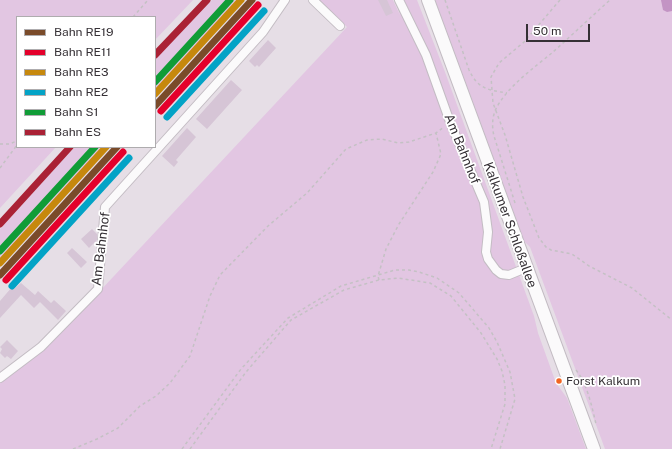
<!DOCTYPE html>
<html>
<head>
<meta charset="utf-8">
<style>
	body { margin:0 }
	#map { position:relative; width:672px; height:449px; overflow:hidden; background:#e6dee6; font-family:"Public Sans",sans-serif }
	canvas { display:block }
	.legend { position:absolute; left:16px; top:16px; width:140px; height:132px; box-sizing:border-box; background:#fff; border:1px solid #aeacae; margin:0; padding:5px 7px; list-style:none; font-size:12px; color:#353035 }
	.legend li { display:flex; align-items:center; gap:8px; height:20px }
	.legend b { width:20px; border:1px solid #aeacae }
	.scale { position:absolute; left:526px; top:24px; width:64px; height:18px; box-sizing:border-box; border:2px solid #353035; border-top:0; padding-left:5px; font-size:12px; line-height:14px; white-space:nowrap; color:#353035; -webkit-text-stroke:3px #fff; paint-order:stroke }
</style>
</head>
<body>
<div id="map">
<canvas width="672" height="449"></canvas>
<ul class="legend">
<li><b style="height:5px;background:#7a4b2a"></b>Bahn RE19</li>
<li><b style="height:5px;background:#e4002b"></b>Bahn RE11</li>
<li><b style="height:5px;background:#c6880d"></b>Bahn RE3</li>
<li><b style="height:5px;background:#03a3c6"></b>Bahn RE2</li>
<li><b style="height:5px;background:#109c37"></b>Bahn S1</li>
<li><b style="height:5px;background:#aa2135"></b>Bahn ES</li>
</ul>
<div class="scale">50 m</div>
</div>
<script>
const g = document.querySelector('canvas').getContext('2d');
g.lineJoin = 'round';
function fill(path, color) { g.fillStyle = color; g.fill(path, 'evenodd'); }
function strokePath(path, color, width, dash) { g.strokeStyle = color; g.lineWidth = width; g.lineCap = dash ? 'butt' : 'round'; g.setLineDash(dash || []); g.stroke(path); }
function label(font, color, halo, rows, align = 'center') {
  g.font = font + ' "Public Sans",sans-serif'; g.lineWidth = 3.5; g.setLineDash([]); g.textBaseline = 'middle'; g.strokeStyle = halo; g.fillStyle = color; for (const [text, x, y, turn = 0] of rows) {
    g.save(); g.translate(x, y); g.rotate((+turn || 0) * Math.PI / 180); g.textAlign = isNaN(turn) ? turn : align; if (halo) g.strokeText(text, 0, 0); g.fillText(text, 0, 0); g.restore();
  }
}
fill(new Path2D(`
	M0,0H193L155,40V17H17V147H56L0,208Z
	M212,0H239L155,92V60Z
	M319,0H393L400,15L395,0H417L445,72L534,316L538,333L556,383L567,398L586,449H0V380L99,292L347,27Z
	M435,0H672V449H605L530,247L523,240L470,102Z
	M75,147H104L0,260V229Z`), '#e2c6e2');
fill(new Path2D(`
	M661,0H672V11L667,12L663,10Z`), '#c394c4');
fill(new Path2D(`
	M378,0H387L393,13L386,16Z
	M268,40L276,48L259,67L257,65L255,67L249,61Z
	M231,80L242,90L207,129L196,119Z
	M187,128L196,137L176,160L178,162L174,167L162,156Z
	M92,229L97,234V240L89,248L81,239Z
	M72,248L87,262L81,268L67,253Z
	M21,283L35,295L38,291L51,303L54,300L66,311L58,320L40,302L34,308L21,295L0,318V301L12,287L14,289Z
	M7,340L18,351L11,359L7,356L5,358L0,353L2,349L0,347Z`), '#d6c5d6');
const street = new Path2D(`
	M313,0L340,26
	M399,0L426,55L450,122L484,202L488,232L486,252L488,259L496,270L501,274L509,275L526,268
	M0,378L41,347L98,289L105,207L263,32L285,0`);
const secondary = new Path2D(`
	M428,0L594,449`);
strokePath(street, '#c3bcc3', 10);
strokePath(secondary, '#c3bcc3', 14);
strokePath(new Path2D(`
	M445,0L469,70C478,89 488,90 507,93
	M560,0L524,42L499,63L491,77L493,103L505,135L523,197L539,238L546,247L551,250L572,254L589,266L632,288L672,320
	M133,17L148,0
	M0,144H9L17,141
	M0,168L17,145
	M515,203L494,136C492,128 492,119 495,111C505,88 534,68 553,52C572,35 591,17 610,0
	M379,280L378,276L386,249L399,224L433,172L441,154L436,133
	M576,370C587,383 592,407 596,424
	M73,449L97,439L118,428L140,406L156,396L170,383L190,356L210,296L220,275L268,226L307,193L346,149L367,140L382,139L398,143L409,142L436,133L444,127
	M182,449L241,369L288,318L341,286L395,270H409L419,272L437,278L459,293L489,328L497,342L510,372L515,399L500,449
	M190,449L246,372L291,320L344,290L379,280L398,278L430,283L451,296L481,333L497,359L502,371L505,385V404L491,449`), '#c4c1c4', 1.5, [3, 3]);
strokePath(street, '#fbfafb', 8);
strokePath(secondary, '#fbfafb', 12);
strokePath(new Path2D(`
	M155,106L252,0
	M0,275L117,147`), '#7a4b2a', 7);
strokePath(new Path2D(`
	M161,111L258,5
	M6,280L123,152`), '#e4002b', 7);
strokePath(new Path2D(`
	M155,94L241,0
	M0,263L106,147`), '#c6880d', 7);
strokePath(new Path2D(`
	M167,117L264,11
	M12,286L129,158`), '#03a3c6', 7);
strokePath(new Path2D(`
	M155,82L230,0
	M0,251L95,147`), '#109c37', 7);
strokePath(new Path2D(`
	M155,55L207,0
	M0,224L70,147`), '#aa2135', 7);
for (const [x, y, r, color] of [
	[559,381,3.5,"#f26522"]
]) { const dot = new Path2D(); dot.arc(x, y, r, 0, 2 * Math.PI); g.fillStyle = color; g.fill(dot); strokePath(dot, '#fff', 1.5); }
label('12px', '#353035', '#fff', [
	["Forst Kalkum",566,381]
], 'left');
label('13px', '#353035', '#fff', [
	["Am Bahnhof",462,149,68],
	["Kalkumer Schloßallee",510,225,70],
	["Am Bahnhof",101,249,-83]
]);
</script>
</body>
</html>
